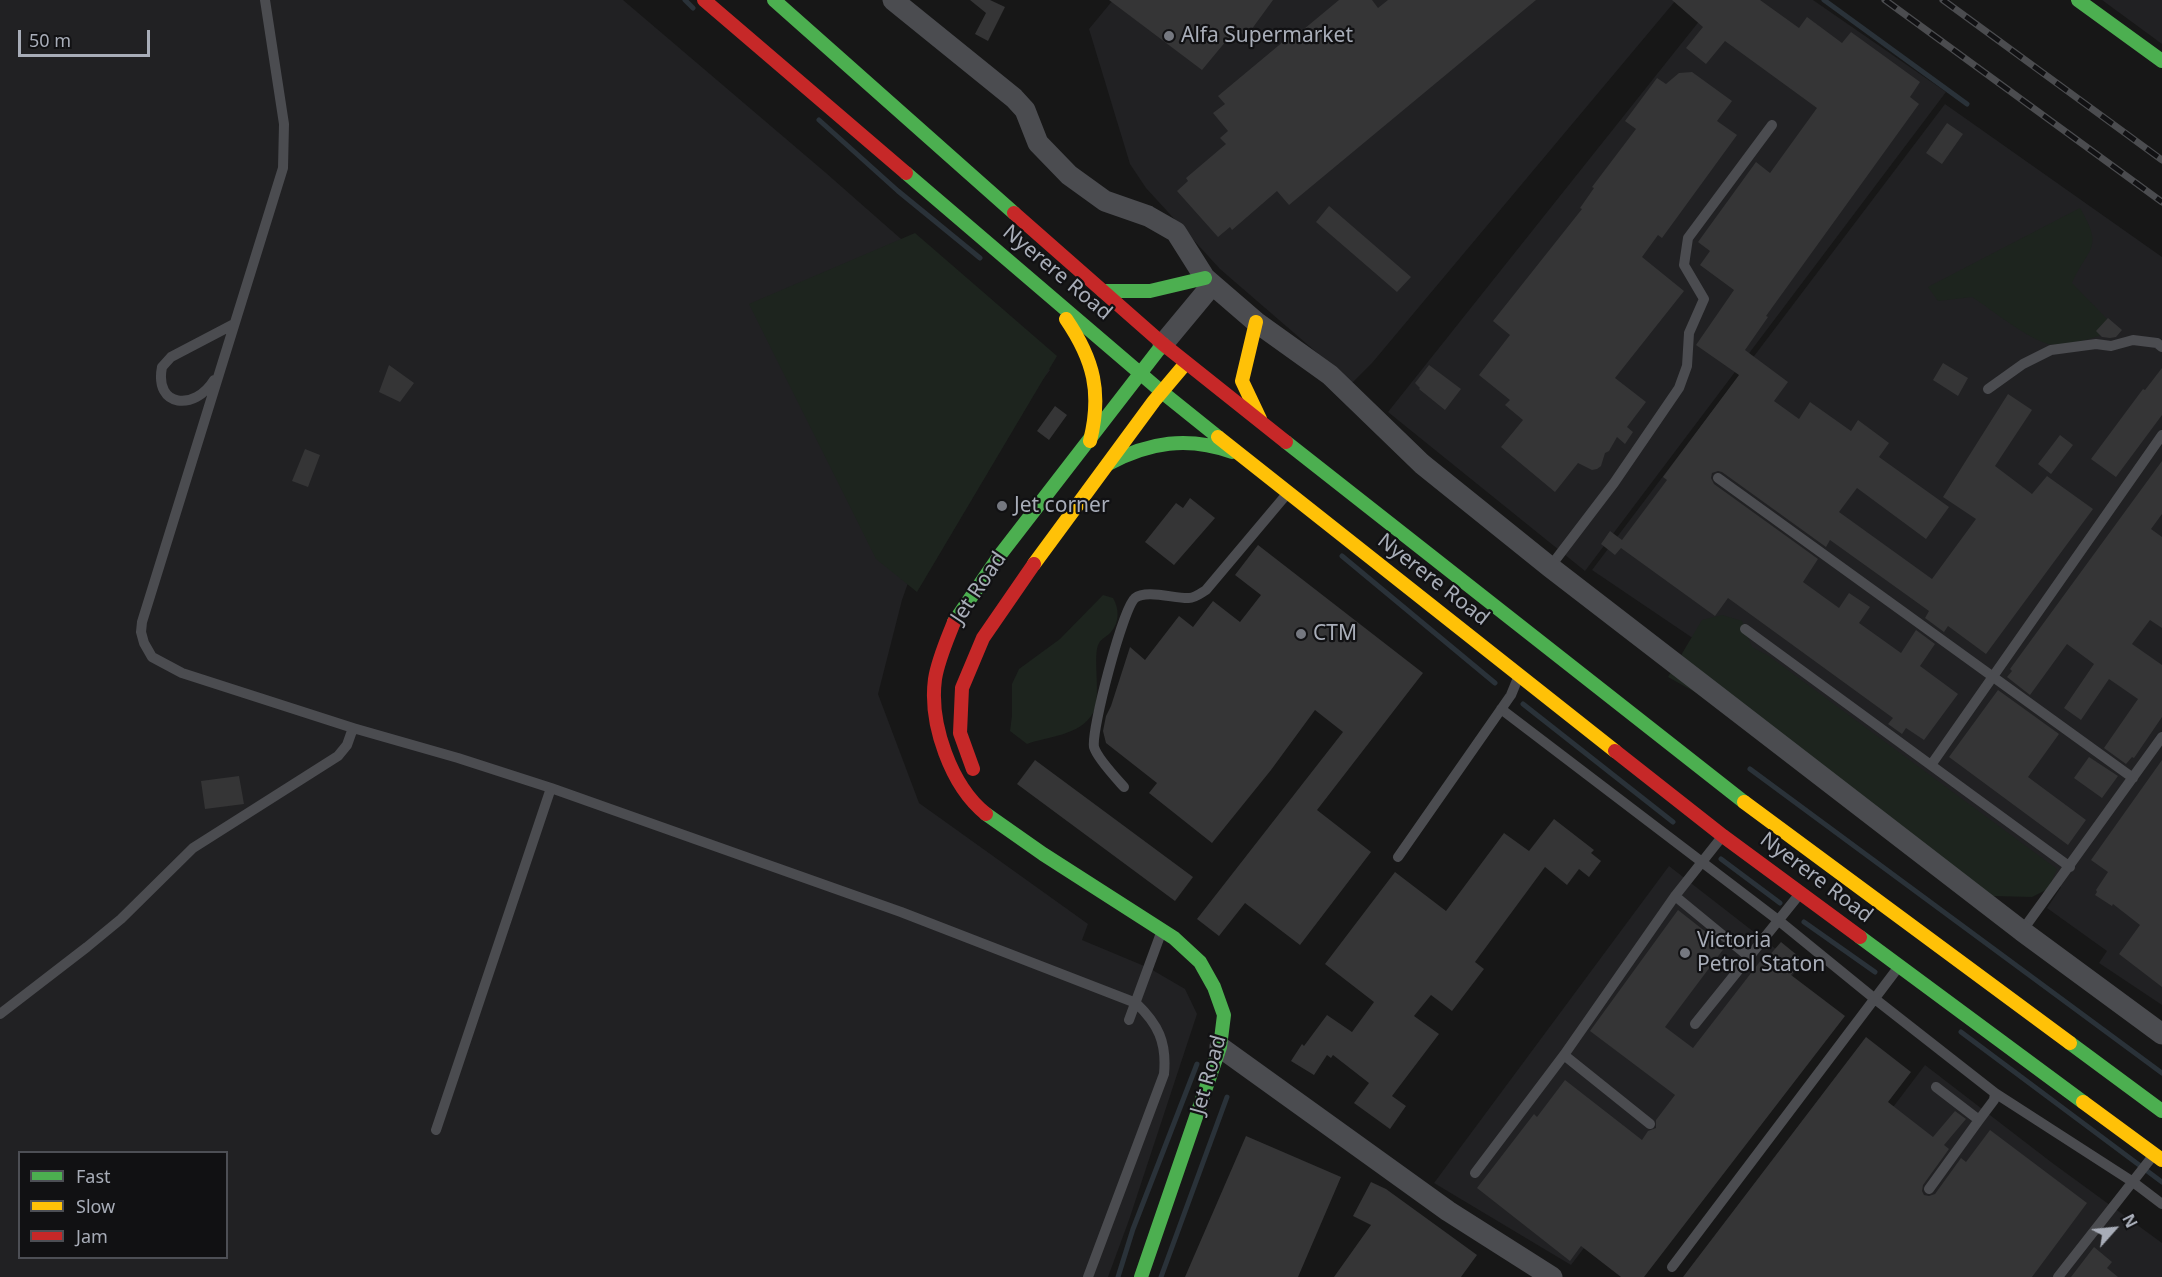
<!DOCTYPE html>
<html>
<head>
<meta charset="utf-8">
<style>
	body { margin:0 }
	#map { position:relative; width:2162px; height:1277px; overflow:hidden; background:#171717; font-family:"Noto Sans",sans-serif }
	canvas { display:block }
	.legend { position:absolute; left:18px; top:1151px; width:210px; height:108px; box-sizing:border-box; background:#111113; border:2px solid #4d4f55; margin:0; padding:8px 10px; list-style:none; font-size:18px; color:#a8adb8 }
	.legend li { display:flex; align-items:center; gap:12px; height:30px }
	.legend b { width:30px; border:2px solid #4d4f55 }
	.north { position:absolute; left:2084px; top:1199px; width:60px; height:60px; -webkit-text-stroke:4px #111113; paint-order:stroke; rotate:63deg; font-size:16px; font-weight:700; line-height:24px; text-align:center; color:#a8adb8 }
	.north::after { content:''; display:block; margin:auto; width:21px; height:27px; background:#a8adb8; clip-path:polygon(50% 0,100% 100%,50% 72%,0 100%) }
	.scale { position:absolute; left:18px; top:30px; width:132px; height:27px; box-sizing:border-box; border:3px solid #a8adb8; border-top:0; padding-left:8px; font-size:18px; line-height:21px; white-space:nowrap; color:#a8adb8; -webkit-text-stroke:4px #111113; paint-order:stroke }
</style>
</head>
<body>
<div id="map">
<canvas width="2162" height="1277"></canvas>
<ul class="legend">
<li><b style="height:8px;background:#4caf50"></b>Fast</li>
<li><b style="height:8px;background:#ffc107"></b>Slow</li>
<li><b style="height:8px;background:#c62828"></b>Jam</li>
</ul>
<div class="north">N</div>
<div class="scale">50 m</div>
</div>
<script>
const g = document.querySelector('canvas').getContext('2d');
g.lineJoin = 'round';
function fill(path, color) { g.fillStyle = color; g.fill(path, 'evenodd'); }
function strokePath(path, color, width, dash) { g.strokeStyle = color; g.lineWidth = width; g.lineCap = dash ? 'butt' : 'round'; g.setLineDash(dash || []); g.stroke(path); }
function label(font, color, halo, rows, align = 'center') {
  g.font = font + ' "Noto Sans",sans-serif'; g.lineWidth = 4.5; g.setLineDash([]); g.textBaseline = 'middle'; g.strokeStyle = halo; g.fillStyle = color; for (const [text, x, y, turn = 0] of rows) {
    g.save(); g.translate(x, y); g.rotate((+turn || 0) * Math.PI / 180); g.textAlign = isNaN(turn) ? turn : align; if (halo) g.strokeText(text, 0, 0); g.fillText(text, 0, 0); g.restore();
  }
}
fill(new Path2D(`
	M0,0H623L826,173L1050,370L926,532L902,600L878,694L919,803L1088,924L1082,940L1149,968L1185,989L1197,1014L1129,1220L1108,1277H0ZM20,1152H226V1258H20Z
	M1113,0H1676L1372,363L1352,383L1220,269L1146,188L1130,164L1089,29Z
	M1716,0H1813L1946,92L1585,571L1388,412Z
	M2102,0H2162V44Z
	M1945,104L2162,257V1005L2099,963L2107,951L2047,908L2061,887L1592,570Z
	M1669,866L1799,967L1571,1265L1434,1183Z
	M1925,1065L2051,1162L2162,1243V1277H1764Z`), '#212123');
fill(new Path2D(`
	M2080,208C2104,249 2089,246 2072,283L2107,319L2099,336C2086,340 2061,347 2048,344C2023,336 1994,311 1972,297L1938,301L1928,287Z
	M915,233L1057,356L917,592L876,559L749,304Z
	M1103,595L1113,598C1119,608 1120,622 1111,632C1105,639 1099,638 1097,649C1094,666 1101,699 1093,713C1080,736 1048,736 1027,744L1010,731L1012,716V684L1019,669L1060,639Z
	M1722,615L1742,621L1752,647L1769,656L2057,869L2048,889L2032,897L1992,896L1702,696L1668,677L1702,620Z`), '#1d241e');
strokePath(new Path2D(`
	M685,0L693,8
	M1824,0L1967,104
	M819,120L898,191L980,258
	M1342,556L1495,683
	M1523,704L1673,822
	M1750,769L2162,1073
	M1721,859L1780,903
	M1804,922L1875,972
	M1961,1032L2162,1182
	M1118,1277L1133,1229L1197,1064
	M1161,1277L1227,1097`), '#2a3239', 5);
fill(new Path2D(`
	M970,0H990L1005,7L988,41L975,34L986,13Z
	M1109,0H1273L1246,37L1236,29L1202,70Z
	M1339,0H1372L1378,8L1388,0H1536L1289,205L1277,191L1232,230L1230,227L1218,237L1177,191L1188,181L1186,178L1226,144L1220,138L1228,131L1213,113L1225,104L1218,96L1290,36L1292,39Z
	M1672,0H1760L1799,28L1807,17L1842,43L1851,32L1920,82L1910,97L1919,104L1766,316L1768,317L1745,350L1788,382L1774,401L1799,419L1810,402L1851,431L1858,420L1889,443L1879,457L1949,507L1926,539L1857,488L1839,512L1932,579L1976,519L1943,497L2008,394L2032,410L1995,466L2032,494L2047,476L2093,509L1986,654L1948,626L1944,632L1925,618L1929,611L1830,540L1826,547L1722,472L1718,471L1712,473L1711,478L1714,484L1818,559L1803,582L1839,608L1849,593L1870,607L1859,623L1901,653L1916,630L1935,644L1920,666L1958,694L1924,740L1906,728L1902,734L1888,724L1893,718L1728,598L1715,616L1621,548L1615,555L1601,544L1610,531L1622,540L1667,480L1663,477L1689,442L1739,375L1696,345L1734,290L1700,265L1710,251L1698,242L1756,162L1770,173L1817,108L1725,41L1706,64L1686,48L1703,27Z
	M1692,72L1732,101L1717,121L1737,135L1662,238L1658,235L1642,257L1684,291L1615,378L1646,402L1627,427L1633,432L1625,444L1617,437L1609,451L1605,453L1601,466L1597,469L1592,470L1578,463L1555,492L1501,447L1523,420L1505,405L1510,400L1479,375L1510,335L1493,321L1582,209L1580,208L1594,188L1592,187L1636,129L1625,121L1657,78L1666,84L1679,73Z
	M1947,123L1963,134L1942,164L1926,153Z
	M1329,206L1411,277L1397,292L1316,222Z
	M2108,318L2122,330L2116,337L2110,338L2102,337L2096,331Z
	M1943,363L1968,378L1958,396L1933,380Z
	M389,365L414,383L400,402L379,392Z
	M1429,365L1461,389L1445,410L1419,389L1420,388L1415,383Z
	M2162,368V415L2116,477L2091,459L2143,389L2145,390Z
	M1055,406L1067,415L1049,440L1037,431Z
	M2060,435L2073,445L2051,474L2038,464Z
	M305,449L320,455L308,487L292,481Z
	M2162,461V514L2151,529L2162,537V628L2150,620L2132,644L2162,665V717L2134,758L2132,757L2126,764L2104,748L2138,699L2109,679L2081,720L2064,708L2094,664L2067,644L2030,695L2007,677L2012,671L2010,669Z
	M1190,498L1215,518L1174,565L1145,542L1176,503L1183,508Z
	M1258,545L1423,673L1317,810L1371,852L1300,945L1245,903L1219,936L1197,919L1343,732L1315,710L1271,770L1212,843L1149,793L1157,783L1106,743L1103,731L1106,716L1111,706L1130,647L1145,660L1179,616L1193,627L1213,601L1240,622L1261,595L1235,575Z
	M1998,690L2059,734L2028,777L2086,820L2068,845L1949,757Z
	M2089,757L2118,776L2102,798L2074,778Z
	M1035,760L1193,877L1175,901L1017,784Z
	M2162,760V987L2119,954L2140,925L2113,904L2112,906L2095,895L2097,892L2096,890L2108,872L2091,860Z
	M239,776L244,804L205,809L201,781Z
	M1554,819L1594,850L1591,853L1601,861L1589,877L1579,869L1567,885L1545,867L1475,962L1484,969L1452,1011L1431,995L1414,1016L1439,1034L1392,1096L1406,1106L1390,1129L1354,1103L1369,1083L1333,1055L1331,1058L1327,1055L1314,1075L1291,1061L1302,1044L1304,1046L1327,1015L1352,1032L1374,1002L1325,964L1395,872L1446,911L1504,833L1529,851Z
	M1678,910L1725,947L1665,1027L1693,1048L1765,955L1768,957L1781,942L1803,960L1791,975L1845,1016L1644,1277H1621L1581,1246L1570,1261L1477,1188L1534,1114L1537,1117L1565,1080L1642,1140L1648,1131L1656,1128V1120L1675,1095L1590,1031Z
	M1866,1037L1911,1072L1888,1102L1933,1137L1955,1111L1966,1119L1944,1145L1949,1149L1923,1185L1922,1191L1924,1195L1929,1196L1935,1194L1961,1158L1966,1162L1990,1130L2087,1203L2032,1277H1683Z
	M1246,1136L1341,1177L1298,1277H1185Z
	M1371,1182L1386,1189L1477,1255L1461,1277H1334L1371,1225L1353,1216Z
	M2094,1247L2112,1262L2107,1268L2118,1277H2071Z`), '#353536');
strokePath(new Path2D(`
	M265,0L284,124L283,168L142,622L141,632L144,643L152,657L182,673L353,728L458,758L551,788L901,912L1136,1003C1158,1024 1167,1042 1164,1074L1088,1277
	M214,380C195,411 154,408 162,367L171,357L234,324
	M1988,389L2023,364L2051,350L2096,344L2111,346L2133,340L2157,343L2162,347
	M1718,478L2133,778
	M1550,567L1614,483L1679,388L1687,366L1689,333L1704,299L1684,265L1688,238L1772,125
	M1745,629L2070,867
	M1501,709L1778,920L1875,999L1995,1093L1994,1100L1979,1120L1929,1189
	M1931,765L2162,435
	M1124,787C1116,778 1097,758 1094,747C1091,730 1123,608 1135,598C1146,589 1176,599 1189,598C1195,598 1201,593 1206,590L1286,495
	M1398,857L1511,695L1518,678
	M1675,896L1748,956
	M2022,931L2162,737
	M0,1014L87,947L121,919L193,848L338,756L347,745L353,728
	M1129,1020L1161,933
	M1695,1024L1798,896
	M1564,1055L1650,1124
	M1936,1087L1979,1120
	M1995,1093L2133,1182L2162,1204
	M436,1130L551,788
	M1475,1173L1564,1055L1675,896L1721,838
	M1672,1267L1897,969
	M2058,1277L2152,1157`), '#4b4c50', 10);
strokePath(new Path2D(`
	M893,0L1014,98L1025,110L1038,143L1069,175L1105,201L1148,216L1176,232L1205,278L1256,322L1330,375L1422,464L1550,567L2022,931L2162,1034
	M1163,344L1212,285
	M1220,1047L1448,1211L1552,1277`), '#4b4c50', 21);
strokePath(new Path2D(`
	M774,0L1014,213
	M2078,0L2162,61
	M906,173L1162,392L1218,437
	M1103,291H1150L1205,278
	M1286,442L1744,802
	M1108,464C1149,442 1188,436 1232,452
	M954,622L1000,555L1163,344
	M986,814L1043,854L1174,938L1200,962L1214,987L1224,1015L1220,1047L1141,1277
	M1860,937L2083,1102
	M2070,1043L2162,1111`), '#4caf50', 14);
strokePath(new Path2D(`
	M1066,319C1094,360 1102,393 1090,441
	M1256,322L1242,381L1260,419
	M1218,437L1615,751
	M1034,564L1154,401L1186,363
	M1744,802L2070,1043
	M2083,1102L2162,1160`), '#ffc107', 14);
strokePath(new Path2D(`
	M704,0L906,173
	M1014,213L1163,344L1286,442
	M954,622C947,640 938,660 935,679C929,724 951,786 986,814
	M1615,751L1723,836L1860,937
	M973,769L960,733L962,688L983,638L1034,564`), '#c62828', 14);
const rail = new Path2D(`
	M1885,0L2162,202
	M1943,0L2162,160`);
strokePath(rail, '#4b4c4f', 7);
strokePath(rail, '#111113', 4.5, [14]);
for (const [x, y, r, color] of [
	[1169,36,6,"#757880"],
	[1002,506,6,"#757880"],
	[1301,634,6,"#757880"],
	[1685,953,6,"#757880"]
]) { const dot = new Path2D(); dot.arc(x, y, r, 0, 2 * Math.PI); g.fillStyle = color; g.fill(dot); strokePath(dot, '#111113', 2); }
label('21px', '#a8adb8', '#111113', [
	["Alfa Supermarket",1181,36],
	["Jet corner",1014,506],
	["CTM",1313,634],
	["Victoria",1697,941],
	["Petrol Staton",1697,965]
], 'left');
label('21px', '#a8adb8', '#111113', [
	["Nyerere Road",1057,273,40],
	["Nyerere Road",1433,580,38],
	["Jet Road",979,588,-56],
	["Nyerere Road",1816,878,37],
	["Jet Road",1209,1075,-74]
]);
</script>
</body>
</html>
